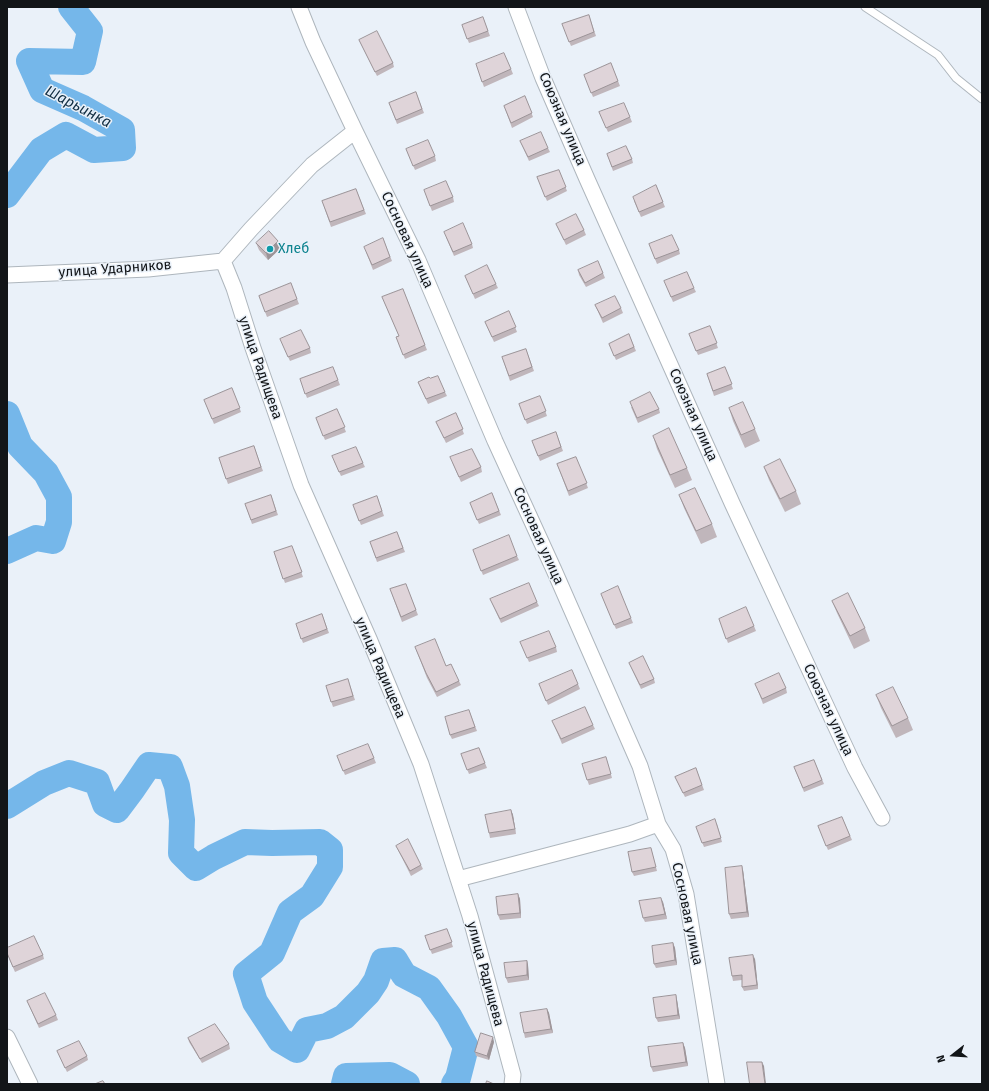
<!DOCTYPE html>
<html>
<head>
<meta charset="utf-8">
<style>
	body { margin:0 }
	#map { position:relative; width:989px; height:1091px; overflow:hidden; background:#eaf1f9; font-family:"Fira Sans",sans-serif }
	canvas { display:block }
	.frame { position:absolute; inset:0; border:8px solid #121518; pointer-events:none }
	.north { position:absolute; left:933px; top:1035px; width:40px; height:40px; -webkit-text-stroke:3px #eaf1f9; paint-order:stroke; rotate:253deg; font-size:11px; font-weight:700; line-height:16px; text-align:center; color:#121518 }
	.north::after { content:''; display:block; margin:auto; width:14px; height:18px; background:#121518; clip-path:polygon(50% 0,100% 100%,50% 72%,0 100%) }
</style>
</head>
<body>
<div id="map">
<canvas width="989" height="1091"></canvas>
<div class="frame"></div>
<div class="north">N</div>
</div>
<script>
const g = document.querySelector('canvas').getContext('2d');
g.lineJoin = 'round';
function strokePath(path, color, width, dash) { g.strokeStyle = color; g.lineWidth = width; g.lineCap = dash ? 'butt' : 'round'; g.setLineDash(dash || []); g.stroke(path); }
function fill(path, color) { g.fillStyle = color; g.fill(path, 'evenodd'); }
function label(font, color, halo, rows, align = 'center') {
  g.font = font + ' "Fira Sans",sans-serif'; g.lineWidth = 3; g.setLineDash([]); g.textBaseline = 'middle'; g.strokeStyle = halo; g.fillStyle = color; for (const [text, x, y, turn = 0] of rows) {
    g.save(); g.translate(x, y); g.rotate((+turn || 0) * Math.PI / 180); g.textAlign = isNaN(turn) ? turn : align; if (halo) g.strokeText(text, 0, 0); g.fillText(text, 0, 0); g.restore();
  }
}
strokePath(new Path2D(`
	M7,195L41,150L66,135L94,150L123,148L122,130L83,108L42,90L29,61L83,62L90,31L71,7
	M7,414L20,446L46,473L59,497V522L53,541L36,538L7,551
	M7,806L44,783L69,773L97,782L105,804L117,810L132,790L149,765L170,767L177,786L182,820L181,853L196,868L214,857L245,842L272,843L320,842L330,850V867L312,896L290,912L272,953L246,974L255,1002L280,1040L297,1050L307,1030L327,1026L344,1017L368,993L376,981L383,961L395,960L404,975L429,988L449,1016L466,1047L458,1078L454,1084
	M344,1084L346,1076L390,1075L407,1084`), '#75b7ea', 26);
const lane = new Path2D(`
	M865,7L938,55L956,78L982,99`);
const street = new Path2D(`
	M299,7L313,42L355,131L418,260L495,441L554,570L640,766L658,824L673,849L686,894L717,1084
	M516,7L543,78L587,179L732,503L855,768L882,818
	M223,261L234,288L253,348L301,485L370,641L421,764L470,916L513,1075L512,1084
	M223,261L251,229L312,165L355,131
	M7,275L148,269L223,261
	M458,879L630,834L658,824
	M7,1037L30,1084`);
strokePath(lane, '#aeb6bd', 9);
strokePath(street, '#aeb6bd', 17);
strokePath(lane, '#fff', 7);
strokePath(street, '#fff', 15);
fill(new Path2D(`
	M589,15L596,36L571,46L562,24Z
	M483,17L490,36L469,43L462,25Z
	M359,40L393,63L394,67L377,76Z
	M611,63L620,86L593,97L584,75Z
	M476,64L511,69L513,74L484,87Z
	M416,92L424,113L397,124L389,103Z
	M525,96L533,117L512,128L504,106Z
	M599,112L630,117L632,122L608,132Z
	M520,141L548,148L550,152L529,161Z
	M406,149L435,156L436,161L415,170Z
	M607,154L632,159L633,163L613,171Z
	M559,170L567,191L547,201L537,177Z
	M656,185L665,207L641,217L634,201Z
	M356,189L366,214L331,227L322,201Z
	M424,190L453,197L454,202L432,211Z
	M556,224L584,230L586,235L566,245Z
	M446,237L472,244L473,248L454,256Z
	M383,238L392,261L373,270L366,252Z
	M256,243L281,248L268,260L259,250Z
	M649,244L679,250L680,254L657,264Z
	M578,270L603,273L605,278L586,287L579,275Z
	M465,276L496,284L498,288L475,299Z
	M291,283L299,304L267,317L259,296Z
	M666,285L694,288L696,292L673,302Z
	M403,289L427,350L405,359L396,337L399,336L382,297Z
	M595,305L621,308L623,313L603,323Z
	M509,311L517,332L494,342L485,322Z
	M710,326L718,348L698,355L689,334Z
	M629,334L636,351L616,360L609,344Z
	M280,339L310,348L311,353L290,361Z
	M526,349L534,371L510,381L502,357Z
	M333,367L340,385L307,398L300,379Z
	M725,367L733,389L714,396L707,374Z
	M430,378L445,392L447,396L428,404L418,382Z
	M232,388L241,412L214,424L204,400Z
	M540,396L547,416L527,424L519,404Z
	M631,407L659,409L660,413L638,423Z
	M729,408L755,429L760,441L745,448L733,421Z
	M337,409L346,432L325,440L316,418Z
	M456,413L464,434L446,443L436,422Z
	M556,432L563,451L540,461L532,441Z
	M653,436L687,468L692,480L675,488L657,449Z
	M254,446L263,471L228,484L219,458Z
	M576,457L588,488L569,496L557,464Z
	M334,461L363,463L365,467L341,476Z
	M452,462L481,467L482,472L461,482Z
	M764,467L796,491L801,504L785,512L769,480Z
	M492,493L501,515L479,524L470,503Z
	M271,495L278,515L252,524L245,504Z
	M679,495L712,524L717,537L701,544L684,508Z
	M377,496L384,516L361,525L353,505Z
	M397,532L405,552L377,562L370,542Z
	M292,546L303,577L285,583L274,552Z
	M473,550L517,556L519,560L483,575Z
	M406,584L418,615L402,622L390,589Z
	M601,594L631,618L633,623L616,629Z
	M490,599L537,602L539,606L501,623Z
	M832,601L865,628L870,641L854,649L837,613Z
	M322,614L329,633L303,643L296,624Z
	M719,619L754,626L756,631L728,643Z
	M522,646L556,647L557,652L529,662Z
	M415,647L446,666L459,681L461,685L437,697L427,678Z
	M629,663L654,679L655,683L641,689Z
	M348,679L355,700L333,707L326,686Z
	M539,684H578L580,689L548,705Z
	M757,688H786L787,693L763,704Z
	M876,695L908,718L913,730L896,738L881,708Z
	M469,710L477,731L452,739L450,735Z
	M554,725H593L595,729L562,744Z
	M479,748L487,768L469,774L461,754Z
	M337,756L374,758L376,763L345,775Z
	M606,757L612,778L589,785L582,764Z
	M814,760L824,784L804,792L794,767Z
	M696,768L704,790L685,797L675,777Z
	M511,810L513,815L516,834L490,838L489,833Z
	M842,817L852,840L828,850L818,826Z
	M717,824L722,842L704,847L696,827Z
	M396,846L421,865L423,869L411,876Z
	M651,848L657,871L634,876L632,872Z
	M743,870L749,917L731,919L729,914Z
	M518,894L520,899L521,918L500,920L498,915Z
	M663,902L667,919L645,922L643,918Z
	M447,929L453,947L432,954L425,936Z
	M673,943L675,948L677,965L656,968L654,964Z
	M7,948L43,955L44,959L15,972L7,954Z
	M755,959L758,989L744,991L742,987V980L733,981L732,976Z
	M527,961L528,965L529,980L508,983L506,978Z
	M676,995L677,1000L680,1019L658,1022L656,1018Z
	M27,1001L56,1015L58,1020L39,1028Z
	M547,1009L549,1013L553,1033L525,1038L524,1033Z
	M188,1038L229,1044L230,1049L202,1063L189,1042Z
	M494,1042L489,1060L476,1056L475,1052Z
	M683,1043L685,1048L688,1066L653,1072L651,1067Z
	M57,1051L87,1056L88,1060L67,1072Z`), '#c0b6bb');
fill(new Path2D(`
	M278,241L281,248L268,260L266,253Z
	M511,810L513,815L516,834L515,829Z
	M742,866L743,870L749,917L747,912Z
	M518,894L520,899L521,918L520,913Z
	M661,898L663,902L667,919L665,914Z
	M673,943L675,948L677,965L675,960Z
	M753,955L755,959L758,989L757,985Z
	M527,961L528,965L529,980L527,975Z
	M676,995L677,1000L680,1019L678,1015Z
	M547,1009L549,1013L553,1033L551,1029Z
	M493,1037L494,1042L489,1060L487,1056Z
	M683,1043L685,1048L688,1066L686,1062Z
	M762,1062L764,1066L766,1084H765Z`), '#9c9498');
const building = new Path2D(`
	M589,15L594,32L569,42L562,24Z
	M483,17L488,31L467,39L462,25Z
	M377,31L393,63L375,72L359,40Z
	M504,53L511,69L482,82L476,64Z
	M611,63L618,81L591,93L584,75Z
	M416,92L422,109L396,120L389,103Z
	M525,96L532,113L511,123L504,106Z
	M624,103L630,117L606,128L599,112Z
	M541,132L548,148L528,157L520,141Z
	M428,140L435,156L413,166L406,149Z
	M626,146L632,159L612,167L607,154Z
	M559,170L566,187L545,197L537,177Z
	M446,181L453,197L430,206L424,190Z
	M656,185L663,202L639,212L633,197Z
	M356,189L364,210L330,222L322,201Z
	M576,214L584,230L564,240L556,224Z
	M463,223L472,244L453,252L444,232Z
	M269,231L278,241L266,253L256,243Z
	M672,235L679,250L655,259L649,244Z
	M383,238L390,257L372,265L364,247Z
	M598,261L603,273L585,283L578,270Z
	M487,265L496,284L473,294L465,276Z
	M687,272L694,288L671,297L664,281Z
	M291,283L297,299L265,312L259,296Z
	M403,289L425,345L403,355L396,337L399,336L382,297Z
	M615,296L621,308L602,318L595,305Z
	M509,311L516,327L492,337L485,322Z
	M710,326L717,343L696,351L689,334Z
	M301,330L310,348L288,357L280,339Z
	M629,334L634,347L614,356L609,344Z
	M526,349L532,367L509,376L502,357Z
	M333,367L338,380L305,394L300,379Z
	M725,367L732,384L713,391L707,374Z
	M438,376L445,392L426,399L418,382L429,377L430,378Z
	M232,388L240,408L212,419L204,400Z
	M650,392L659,409L637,418L630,402Z
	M540,396L546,411L525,420L519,404Z
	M743,402L755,429L741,435L729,408Z
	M337,409L345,427L323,436L316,418Z
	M456,413L463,429L444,438L436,422Z
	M669,428L687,468L670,475L653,436Z
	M556,432L561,447L538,456L532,441Z
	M254,446L261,467L226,479L219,458Z
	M356,447L363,463L339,472L332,456Z
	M472,449L481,467L459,477L450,457Z
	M576,457L587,483L568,491L557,464Z
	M780,459L796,491L780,499L764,467Z
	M695,488L712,524L696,531L679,495Z
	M492,493L499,511L477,520L470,503Z
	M271,495L276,511L251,520L245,504Z
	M377,496L382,511L359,521L353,505Z
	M397,532L403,548L376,558L370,542Z
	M509,535L517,556L481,571L473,550Z
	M292,546L302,572L283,579L274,552Z
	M529,583L537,602L500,619L490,599Z
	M406,584L416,610L401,617L390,589Z
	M618,586L631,618L614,625L601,594Z
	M848,593L865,628L850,636L832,601Z
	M746,607L754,626L726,639L719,619Z
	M322,614L327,629L301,639L296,624Z
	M549,631L556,647L527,658L520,642Z
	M435,639L446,666L451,664L459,681L436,692L426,673L415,647Z
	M643,656L654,679L640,685L629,663Z
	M572,670L578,684L546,701L539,684Z
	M779,673L786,688L762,699L755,684Z
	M348,679L353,696L331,702L326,686Z
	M893,687L908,718L892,726L876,695Z
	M585,707L593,725L561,739L552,721Z
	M469,710L475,727L450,735L445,717Z
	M368,744L374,758L343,771L337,756Z
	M479,748L485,763L467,770L461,754Z
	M606,757L611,774L587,780L582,764Z
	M814,760L822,780L803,788L794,767Z
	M696,768L702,785L683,793L675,777Z
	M511,810L515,829L489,833L485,815Z
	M842,817L850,836L826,846L818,826Z
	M715,819L721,838L702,843L696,827Z
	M408,839L421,865L410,871L396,846Z
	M651,848L656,867L632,872L628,852Z
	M742,866L747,912L729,914L725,868Z
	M518,894L520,913L498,915L496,897Z
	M661,898L665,914L643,918L639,901Z
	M447,929L452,942L430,950L425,936Z
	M34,936L43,955L13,967L7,953V948Z
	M673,943L675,960L654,964L652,946Z
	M753,955L757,985L742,987V975L732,976L729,958Z
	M527,961V975L506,978L504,963Z
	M45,993L56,1015L38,1024L27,1001Z
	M676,995L678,1015L656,1018L653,998Z
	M547,1009L551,1029L524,1033L520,1013Z
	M215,1024L229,1044L200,1059L188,1038Z
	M481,1033L493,1037L487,1056L475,1052Z
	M79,1041L87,1056L65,1068L57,1051Z
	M683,1043L686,1062L651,1067L648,1047Z
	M747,1062H762L765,1084H750Z
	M103,1081L105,1084H95Z
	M487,1081L494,1084H486Z`);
fill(building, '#dfd4d9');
strokePath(building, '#9c9498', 1);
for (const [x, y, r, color] of [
	[270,249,4,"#0f9aa8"]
]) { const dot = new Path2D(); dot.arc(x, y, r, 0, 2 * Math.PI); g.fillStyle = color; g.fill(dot); strokePath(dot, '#eaf1f9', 1.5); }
label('14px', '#121518', '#eaf1f9', [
	["Союзная улица",562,119,67],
	["Сосновая улица",407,240,65],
	["улица Ударников",115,269,-4],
	["улица Радищева",260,368,71],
	["Союзная улица",693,415,66],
	["Сосновая улица",538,536,66],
	["улица Радищева",380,668,67],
	["Союзная улица",828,710,65],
	["Сосновая улица",687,914,78],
	["улица Радищева",485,974,75]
]);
label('14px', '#0d838f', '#eaf1f9', [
	["Хлеб",278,249]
], 'left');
label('italic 15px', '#122f44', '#eaf1f9', [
	["Шарьинка",78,107,28]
]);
</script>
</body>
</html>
